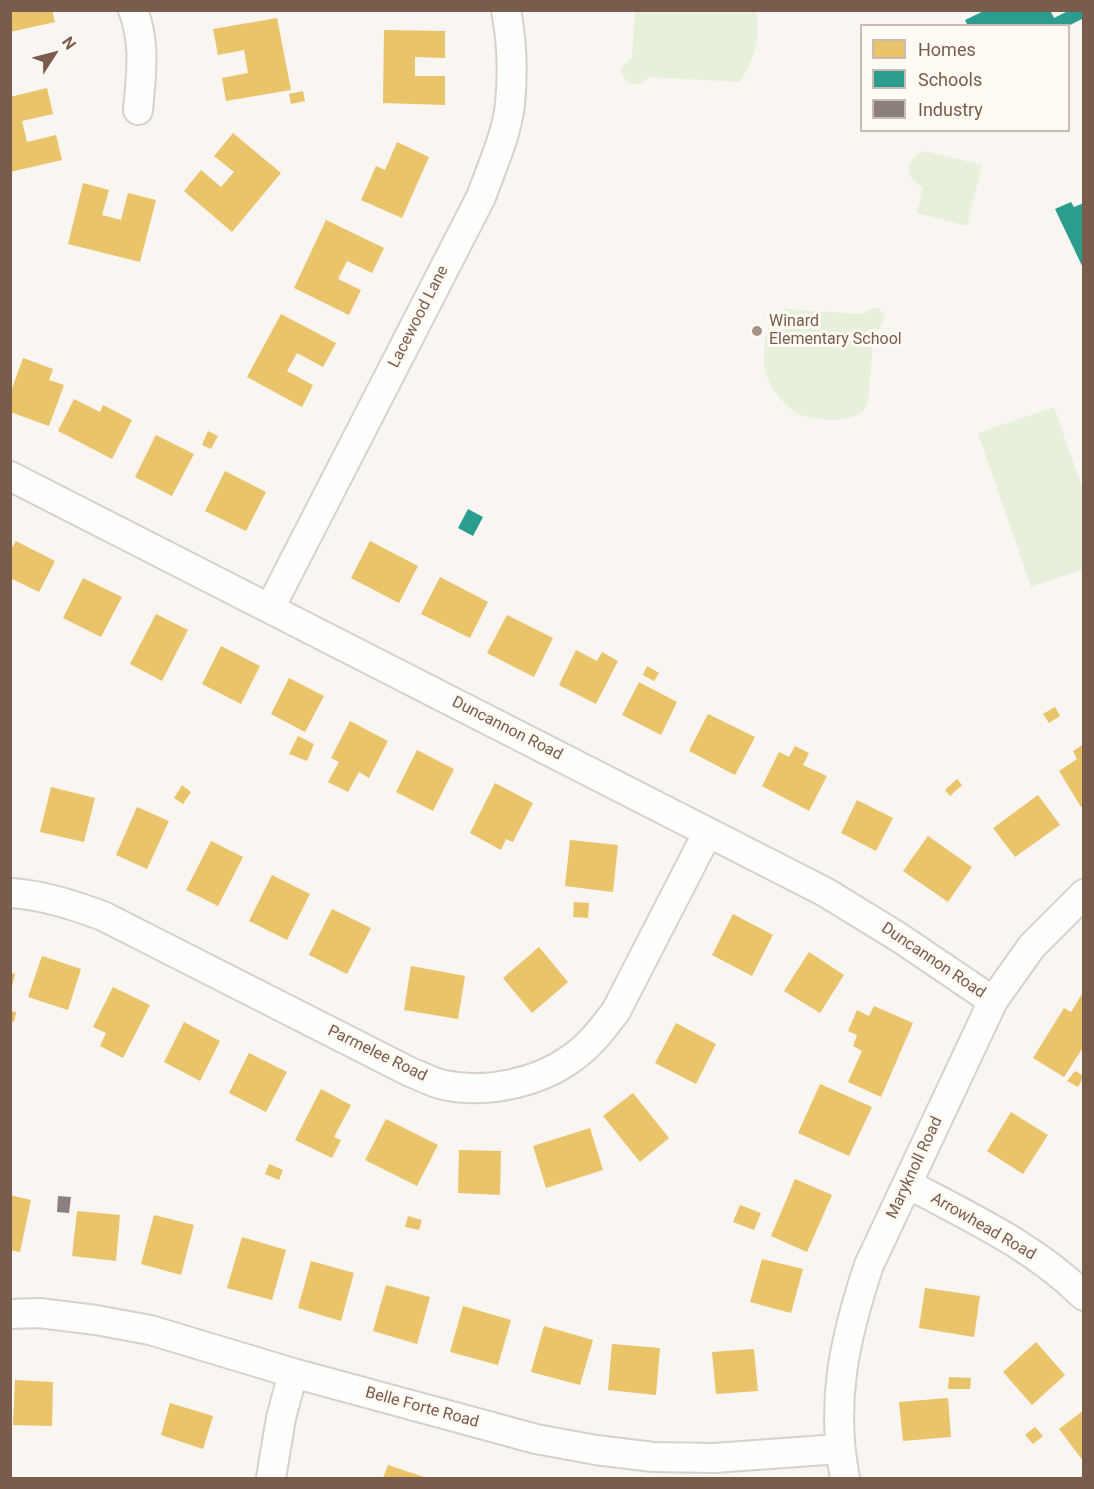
<!DOCTYPE html>
<html>
<head>
<meta charset="utf-8">
<style>
	body { margin:0 }
	#map { position:relative; width:1094px; height:1489px; overflow:hidden; background:#f9f5f0; font-family:Roboto,sans-serif }
	canvas { display:block }
	.frame { position:absolute; inset:0; border:12px solid #7a5c4d; pointer-events:none }
	.legend { position:absolute; left:860px; top:24px; width:210px; height:108px; box-sizing:border-box; background:#fffaf3; border:2px solid #cabbb1; margin:0; padding:8px 10px; list-style:none; font-size:18px; color:#7a5c4d }
	.legend li { display:flex; align-items:center; gap:12px; height:30px }
	.legend b { width:30px; border:2px solid #cabbb1 }
	.north { position:absolute; left:24px; top:24px; width:60px; height:60px; -webkit-text-stroke:4px #fffaf3; paint-order:stroke; rotate:54deg; font-size:16px; font-weight:700; line-height:24px; text-align:center; color:#7a5c4d }
	.north::after { content:''; display:block; margin:auto; width:21px; height:27px; background:#7a5c4d; clip-path:polygon(50% 0,100% 100%,50% 72%,0 100%) }
</style>
</head>
<body>
<div id="map">
<canvas width="1094" height="1489"></canvas>
<div class="frame"></div>
<ul class="legend">
<li><b style="height:16px;background:#e9c46a"></b>Homes</li>
<li><b style="height:16px;background:#2a9d8f"></b>Schools</li>
<li><b style="height:16px;background:#8a817c"></b>Industry</li>
</ul>
<div class="north">N</div>
</div>
<script>
const g = document.querySelector('canvas').getContext('2d');
g.lineJoin = 'round';
function fill(path, color) { g.fillStyle = color; g.fill(path, 'evenodd'); }
function strokePath(path, color, width, dash) { g.strokeStyle = color; g.lineWidth = width; g.lineCap = dash ? 'butt' : 'round'; g.setLineDash(dash || []); g.stroke(path); }
function label(font, color, halo, rows, align = 'center') {
  g.font = font + ' Roboto,sans-serif'; g.lineWidth = 6; g.setLineDash([]); g.textBaseline = 'middle'; g.strokeStyle = halo; g.fillStyle = color; for (const [text, x, y, turn = 0] of rows) {
    g.save(); g.translate(x, y); g.rotate((+turn || 0) * Math.PI / 180); g.textAlign = isNaN(turn) ? turn : align; if (halo) g.strokeText(text, 0, 0); g.fillText(text, 0, 0); g.restore();
  }
}
fill(new Path2D(`
	M635,11H756C761,40 755,57 740,82L650,77L640,84L633,85L626,80L621,72L623,65L632,58Z
	M925,151L982,165L967,226L917,213L923,187C904,179 904,158 925,151Z
	M872,308L880,309L885,316L879,329L874,333L868,402C867,404 866,407 864,410C854,423 812,421 798,414C787,408 776,395 770,384C763,371 763,357 765,344C766,330 772,316 785,309L863,314Z
	M1054,407L1083,490V569L1031,587L978,433Z`), '#e7f0db');
fill(new Path2D(`
	M10,10H52L55,22L10,32Z
	M277,18L291,90L226,101L222,78L248,73L244,50L218,55L213,29Z
	M384,30L445,31V58L415,57V76H445V105L383,103Z
	M47,88L53,114L22,121L27,142L56,135L62,160L10,172V97Z
	M303,91L305,101L291,104L289,94Z
	M233,133L281,173L232,232L184,191L201,170L221,187L234,172L214,156Z
	M397,142L429,157L402,218L361,200L376,166L385,170Z
	M83,183L109,190L102,215L121,220L128,193L156,200L140,262L68,244Z
	M326,220L384,248L372,273L347,261L338,279L361,290L349,315L294,288Z
	M281,314L336,343L323,367L297,353L287,371L313,385L302,407L247,377Z
	M23,358L53,369L49,380L64,385L49,426L10,412V394Z
	M74,399L100,412L103,405L132,420L112,459L58,431Z
	M208,431L218,436L211,449L202,445Z
	M156,435L194,454L172,496L135,477Z
	M225,471L266,492L246,531L205,511Z
	M16,541L55,561L39,592L10,578V551Z
	M370,541L418,566L399,603L351,578Z
	M440,577L488,602L470,638L421,614Z
	M83,578L122,597L101,637L63,618Z
	M156,614L188,630L162,681L130,664Z
	M507,615L553,638L534,677L487,653Z
	M221,646L260,666L241,704L202,684Z
	M576,650L597,661L602,652L618,661L596,704L559,685Z
	M647,666L659,673L654,681L643,675Z
	M289,678L324,696L305,732L271,714Z
	M639,682L677,702L661,735L622,715Z
	M1055,707L1060,716L1049,723L1043,714Z
	M708,714L755,737L735,775L689,751Z
	M350,721L388,741L369,778L359,772L348,792L328,782L339,762L331,758Z
	M298,736L314,744L307,761L289,754Z
	M1084,744V805L1081,807L1059,771L1077,759L1073,751Z
	M795,746L809,753L803,765L827,776L809,811L762,786L779,752L789,757Z
	M417,750L454,769L433,811L396,792Z
	M957,779L962,785L950,796L945,790Z
	M495,783L533,803L513,842L506,839L501,850L470,833Z
	M182,785L191,792L183,804L174,798Z
	M51,787L95,798L84,842L40,832Z
	M1038,795L1060,825L1015,857L993,828Z
	M857,800L893,818L876,851L841,833Z
	M137,807L169,821L147,869L116,855Z
	M928,836L972,867L948,902L903,871Z
	M570,840L618,845L613,892L565,886Z
	M211,841L243,857L218,906L186,890Z
	M272,875L310,894L287,940L249,921Z
	M574,902L589,903L588,918L573,917Z
	M332,909L371,928L347,974L309,955Z
	M733,914L773,935L752,976L712,955Z
	M539,947L568,982L532,1013L503,978Z
	M809,952L844,975L820,1013L784,991Z
	M42,956L81,969L68,1010L28,997Z
	M411,966L465,976L458,1019L404,1010Z
	M10,973L15,974L11,991L10,990Z
	M113,987L150,1005L123,1058L100,1046L106,1033L93,1027Z
	M1082,994L1084,1046L1064,1077L1033,1058L1064,1008L1071,1012Z
	M874,1006L913,1023L881,1097L848,1082L862,1051L853,1046L857,1035L848,1031L857,1010L869,1016Z
	M10,1011L16,1012L14,1022L10,1021Z
	M184,1022L220,1041L200,1081L164,1062Z
	M676,1023L716,1044L696,1084L655,1063Z
	M249,1053L287,1072L266,1112L229,1093Z
	M1075,1071L1084,1076L1078,1087L1067,1081Z
	M820,1084L872,1107L849,1156L798,1133Z
	M321,1089L351,1105L334,1137L341,1140L332,1158L295,1140Z
	M633,1093L669,1138L640,1162L603,1116Z
	M1011,1112L1048,1135L1023,1174L987,1151Z
	M386,1119L438,1145L417,1186L365,1160Z
	M590,1128L603,1170L546,1188L533,1146Z
	M459,1150L501,1151L500,1195L458,1193Z
	M269,1164L283,1170L279,1180L265,1174Z
	M795,1179L832,1195L807,1252L771,1236Z
	M10,1195L31,1200L20,1252L10,1250Z
	M740,1205L761,1213L754,1230L733,1222Z
	M77,1211L120,1215L116,1261L72,1256Z
	M154,1215L194,1225L181,1275L141,1264Z
	M408,1216L422,1220L419,1230L405,1227Z
	M242,1237L286,1250L272,1300L227,1288Z
	M762,1259L803,1269L791,1313L750,1302Z
	M311,1261L354,1273L341,1321L298,1308Z
	M386,1285L430,1297L417,1344L373,1331Z
	M925,1288L980,1296L974,1337L919,1328Z
	M463,1306L511,1320L498,1365L450,1352Z
	M544,1326L593,1340L580,1385L531,1372Z
	M1036,1342L1065,1375L1032,1405L1003,1372Z
	M612,1344L660,1348L656,1395L608,1390Z
	M754,1349L758,1391L716,1394L712,1352Z
	M949,1377L971,1378L970,1389H948Z
	M15,1380L53,1382L52,1426L13,1425Z
	M948,1398L951,1437L903,1441L899,1402Z
	M170,1403L213,1416L203,1449L161,1435Z
	M1084,1410V1462L1059,1429Z
	M1035,1427L1043,1436L1033,1444L1025,1435Z
	M388,1465L427,1478H383Z`), '#e9c46a');
fill(new Path2D(`
	M986,10H1050L1054,18L1070,10H1084V18L1068,26H968L965,20Z
	M1071,202L1074,207L1084,203V270L1055,209Z
	M468,509L483,517L473,536L458,528Z`), '#2a9d8f');
fill(new Path2D(`
	M58,1196L71,1197L69,1213L57,1212Z`), '#8a817c');
const minor = new Path2D(`
	M133,10C146,43 141,76 138,110
	M10,476L825,892L900,938L993,1001
	M270,608L481,197C491,169 507,134 510,104C513,73 512,41 506,10
	M10,893C43,895 73,905 103,916L410,1072C421,1076 433,1083 444,1085C486,1094 538,1083 572,1058C590,1046 603,1028 616,1011L708,832
	M908,1184C969,1217 1034,1246 1084,1296
	M10,1314L39,1313L96,1320L150,1330L293,1373L536,1439L596,1450L653,1457L714,1458L839,1449
	M271,1478L281,1418L293,1373
	M845,1478C830,1402 845,1337 869,1265L993,1001L1032,946L1084,894`);
strokePath(minor, '#d7d1cb', 32);
strokePath(minor, '#fefefd', 28);
for (const [x, y, r, color] of [
	[757,331,6,"#a69286"]
]) { const dot = new Path2D(); dot.arc(x, y, r, 0, 2 * Math.PI); g.fillStyle = color; g.fill(dot); strokePath(dot, '#fffaf3', 2); }
label('16px', '#7a5c4d', '#fffaf3', [
	["Lacewood Lane",419,317,-63],
	["Duncannon Road",507,729,27],
	["Duncannon Road",933,961,34],
	["Parmelee Road",377,1054,26],
	["Maryknoll Road",915,1168,-65],
	["Arrowhead Road",983,1227,30],
	["Belle Forte Road",422,1408,15]
]);
label('16px', '#7a5c4d', '#fffaf3', [
	["Winard",769,322],
	["Elementary School",769,340]
], 'left');
</script>
</body>
</html>
